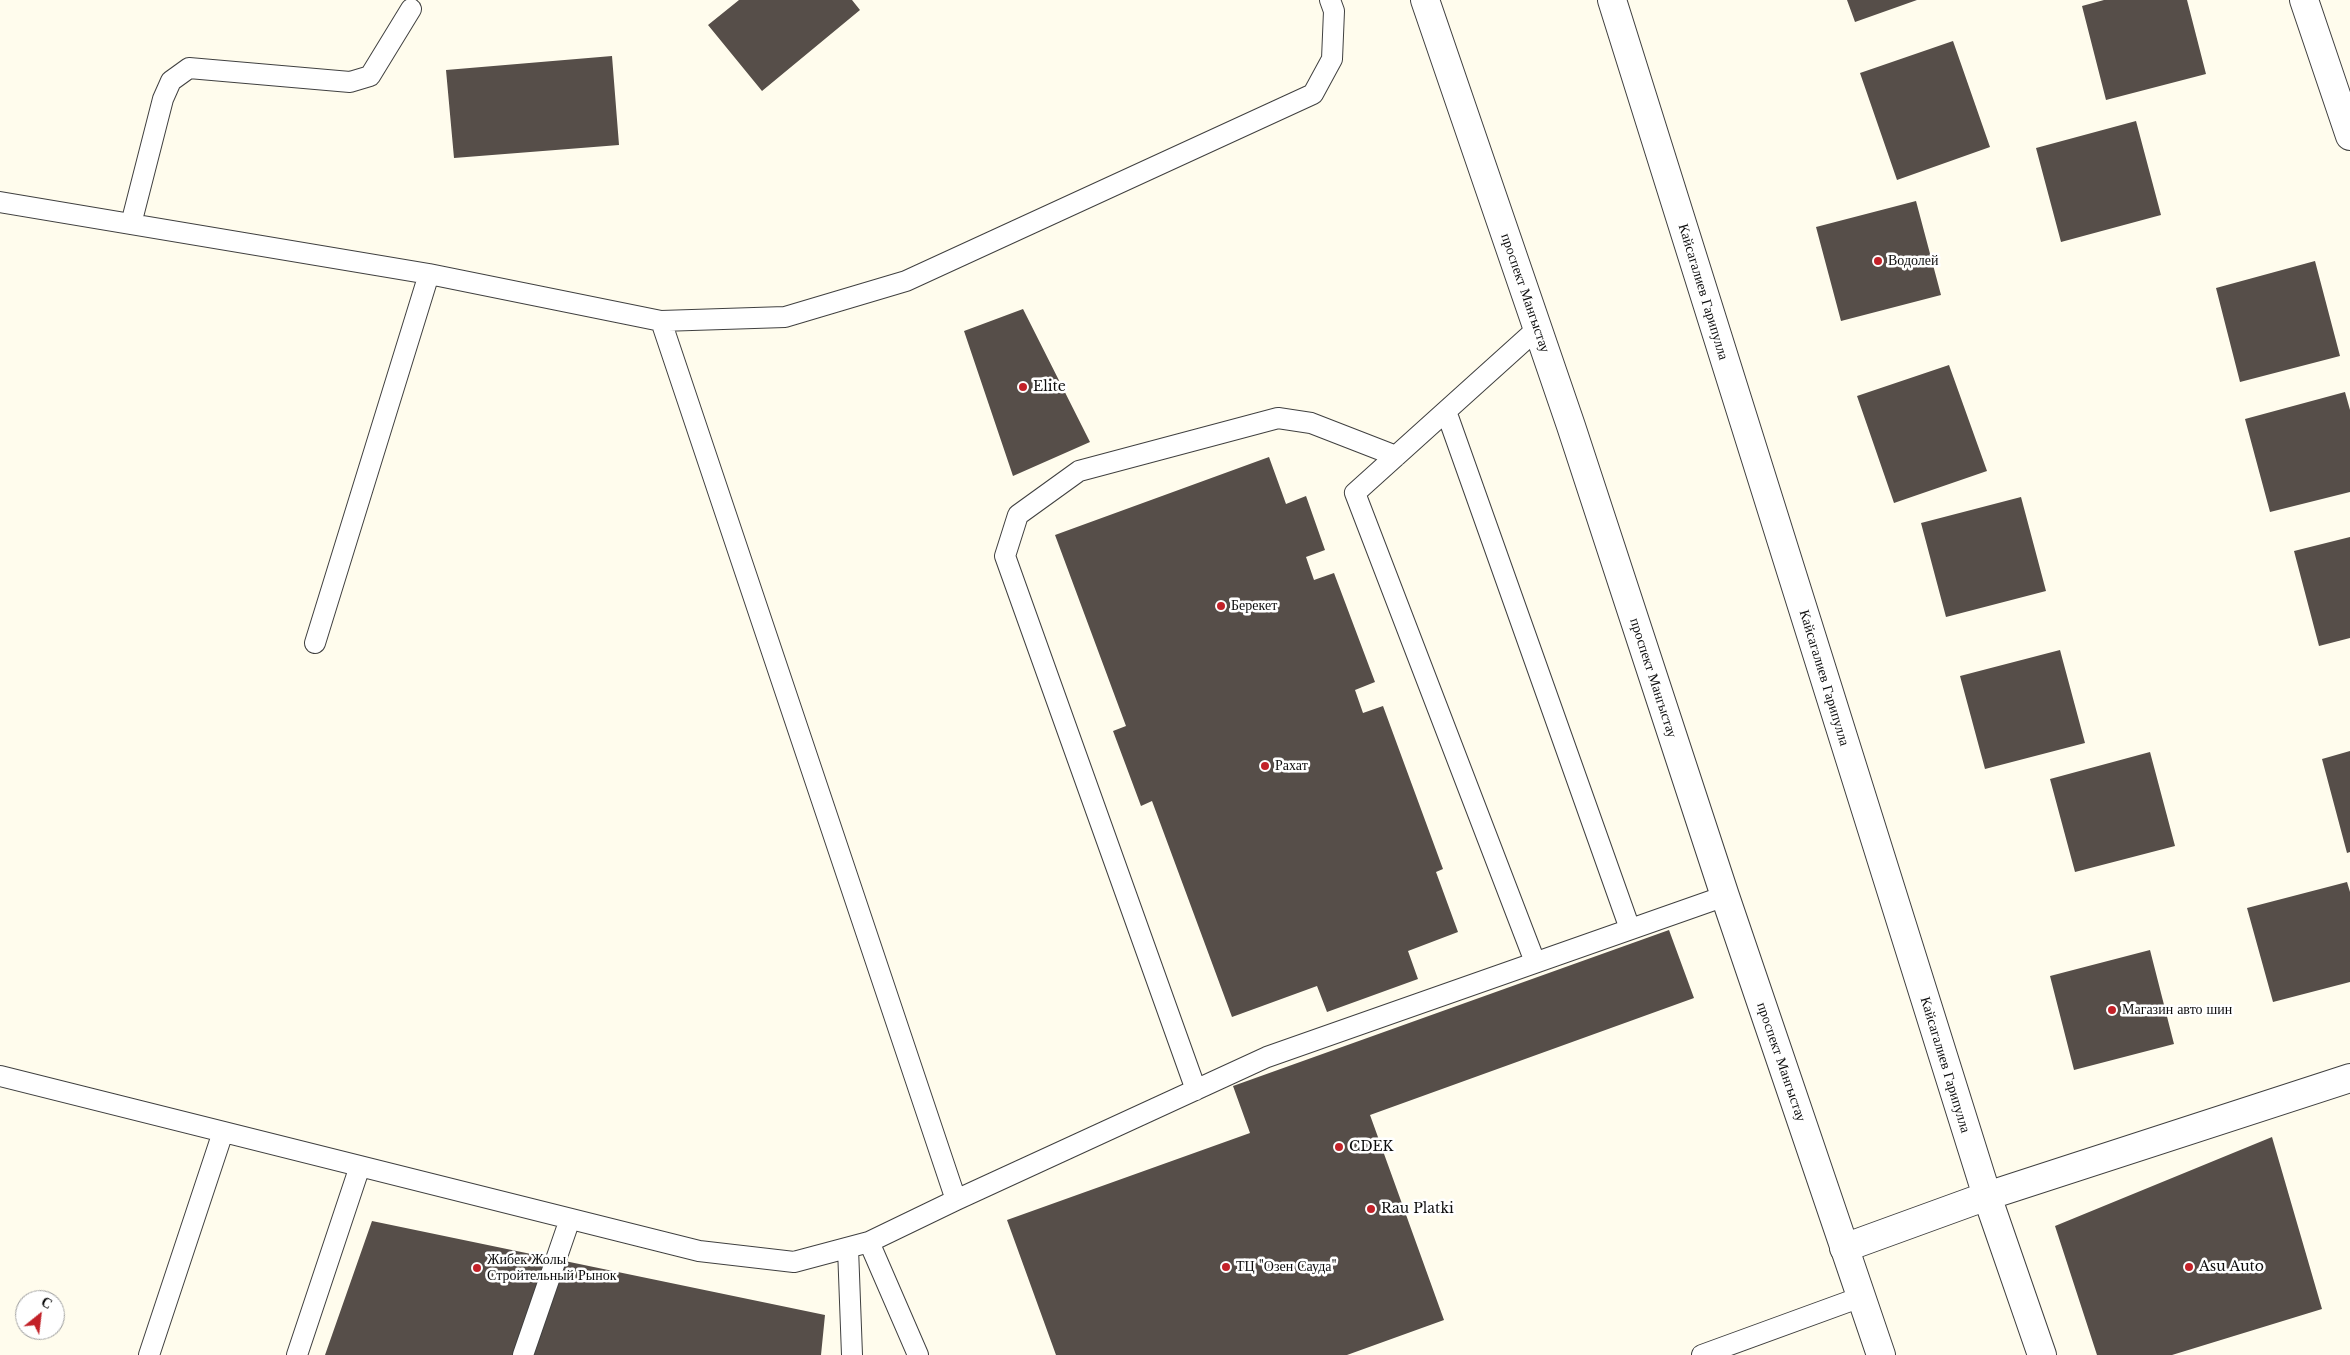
<!DOCTYPE html>
<html>
<head>
<meta charset="utf-8">
<style>
	body { margin:0 }
	#map { position:relative; width:2350px; height:1355px; overflow:hidden; background:#fffced; font-family:"Libre Baskerville",serif }
	canvas { display:block }
	.north { position:absolute; left:15px; top:1290px; width:50px; height:50px; box-sizing:border-box; background:#fff; border:1px solid #9e9e9e; border-radius:50%; rotate:29deg; font-size:14px; font-weight:700; line-height:20px; text-align:center; color:#0d0d0d }
	.north::after { content:''; display:block; margin:auto; width:18px; height:22px; background:#c22128; clip-path:polygon(50% 0,100% 100%,50% 72%,0 100%) }
</style>
</head>
<body>
<div id="map">
<canvas width="2350" height="1355"></canvas>
<div class="north">С</div>
</div>
<script>
const g = document.querySelector('canvas').getContext('2d');
g.lineJoin = 'round';
function fill(path, color) { g.fillStyle = color; g.fill(path, 'evenodd'); }
function strokePath(path, color, width, dash) { g.strokeStyle = color; g.lineWidth = width; g.lineCap = dash ? 'butt' : 'round'; g.setLineDash(dash || []); g.stroke(path); }
function label(font, color, halo, rows, align = 'center') {
  g.font = font + ' "Libre Baskerville",serif'; g.lineWidth = 5; g.setLineDash([]); g.textBaseline = 'middle'; g.strokeStyle = halo; g.fillStyle = color; for (const [text, x, y, turn = 0] of rows) {
    g.save(); g.translate(x, y); g.rotate((+turn || 0) * Math.PI / 180); g.textAlign = isNaN(turn) ? turn : align; if (halo) g.strokeText(text, 0, 0); g.fillText(text, 0, 0); g.restore();
  }
}
fill(new Path2D(`
	M739,0H852L860,10L762,91L708,25Z
	M1847,0H1917L1855,22Z
	M2104,0H2187L2206,74L2106,100L2082,6Z
	M1953,41L1990,147L1897,180L1860,73Z
	M612,56L619,145L454,158L446,70Z
	M2136,121L2161,215L2061,242L2036,148Z
	M1916,201L1941,295L1841,321L1816,227Z
	M2315,261L2340,356L2240,382L2216,288Z
	M1023,309L1090,442L1013,476L964,331Z
	M1949,365L1987,471L1894,503L1857,396Z
	M2345,392L2350,410V492L2270,512L2245,419Z
	M1269,457L1286,504L1306,496L1325,550L1306,557L1314,580L1334,573L1375,682L1355,690L1363,713L1383,706L1443,869L1436,872L1458,932L1408,951L1418,979L1327,1012L1317,986L1232,1017L1152,801L1141,806L1113,731L1126,726L1055,535Z
	M2021,497L2046,591L1946,617L1921,523Z
	M2350,537V638L2319,646L2294,551Z
	M2060,650L2085,743L1985,769L1960,676Z
	M2350,751V852L2347,853L2322,759Z
	M2150,752L2175,846L2075,872L2050,779Z
	M2347,882L2350,892V982L2273,1002L2247,908Z
	M1669,930L1694,998L1370,1115L1444,1320L1347,1355H1056L1007,1220L1250,1133L1233,1086Z
	M2150,950L2174,1044L2074,1070L2050,976Z
	M2272,1137L2322,1309L2172,1355H2097L2055,1226Z
	M372,1221L825,1315L821,1355H325Z`), '#564e49');
const service = new Path2D(`
	M0,202L429,274L661,321L785,317L906,281L1313,94L1332,59L1334,11L1330,0
	M131,224L163,99L171,81L189,68L350,82L370,76L411,9
	M661,321L956,1200
	M1446,411L1630,929
	M315,643L429,274
	M1535,962L1355,493L1537,329
	M0,1076L699,1251L794,1262L869,1242L956,1200L1267,1057L1725,896
	M1196,1090L1005,556L1018,515L1079,471L1278,418L1311,423L1396,456
	M869,1242L918,1355
	M848,1248L852,1355
	M149,1355L223,1132
	M297,1355L360,1166
	M523,1355L570,1219
	M1702,1355L1861,1297`);
const minor = new Path2D(`
	M1612,0L1987,1196L2042,1355
	M2304,0L2350,136
	M1844,1248L1987,1196L2350,1078`);
const tertiary = new Path2D(`
	M1425,0L1571,426L1725,896L1881,1355`);
strokePath(service, '#404040', 22);
strokePath(minor, '#404040', 30);
strokePath(tertiary, '#404040', 30);
strokePath(service, '#fff', 20);
strokePath(minor, '#fff', 28);
strokePath(tertiary, '#fff', 28);
for (const [x, y, r, color] of [
	[1878,261,5,"#c22128"],
	[1023,387,5,"#c22128"],
	[1221,606,5,"#c22128"],
	[1265,766,5,"#c22128"],
	[2112,1010,5,"#c22128"],
	[1339,1147,5,"#c22128"],
	[1371,1209,5,"#c22128"],
	[1226,1267,5,"#c22128"],
	[2189,1267,5,"#c22128"],
	[477,1268,5,"#c22128"]
]) { const dot = new Path2D(); dot.arc(x, y, r, 0, 2 * Math.PI); g.fillStyle = color; g.fill(dot); strokePath(dot, '#fff', 2); }
label('14px', '#0d0d0d', '#fff', [
	["Водолей",1888,261],
	["Elite",1033,387],
	["Берекет",1231,606],
	["Рахат",1275,766],
	["Магазин авто шин",2122,1010],
	["CDEK",1349,1147],
	["Rau Platki",1381,1209],
	["Жибек Жолы",487,1260],
	["Стройтельный Рынок",487,1276],
	["ТЦ \"Озен Сауда\"",1236,1267],
	["Asu Auto",2199,1267]
], 'left');
label('14px', '#0d0d0d', '#fff', [
	["Кайсагалиев Гарипулла",1703,292,73],
	["проспект Мангыстау",1525,293,71],
	["проспект Мангыстау",1653,678,72],
	["Кайсагалиев Гарипулла",1824,678,73],
	["проспект Мангыстау",1781,1062,71],
	["Кайсагалиев Гарипулла",1945,1065,73]
]);
</script>
</body>
</html>
